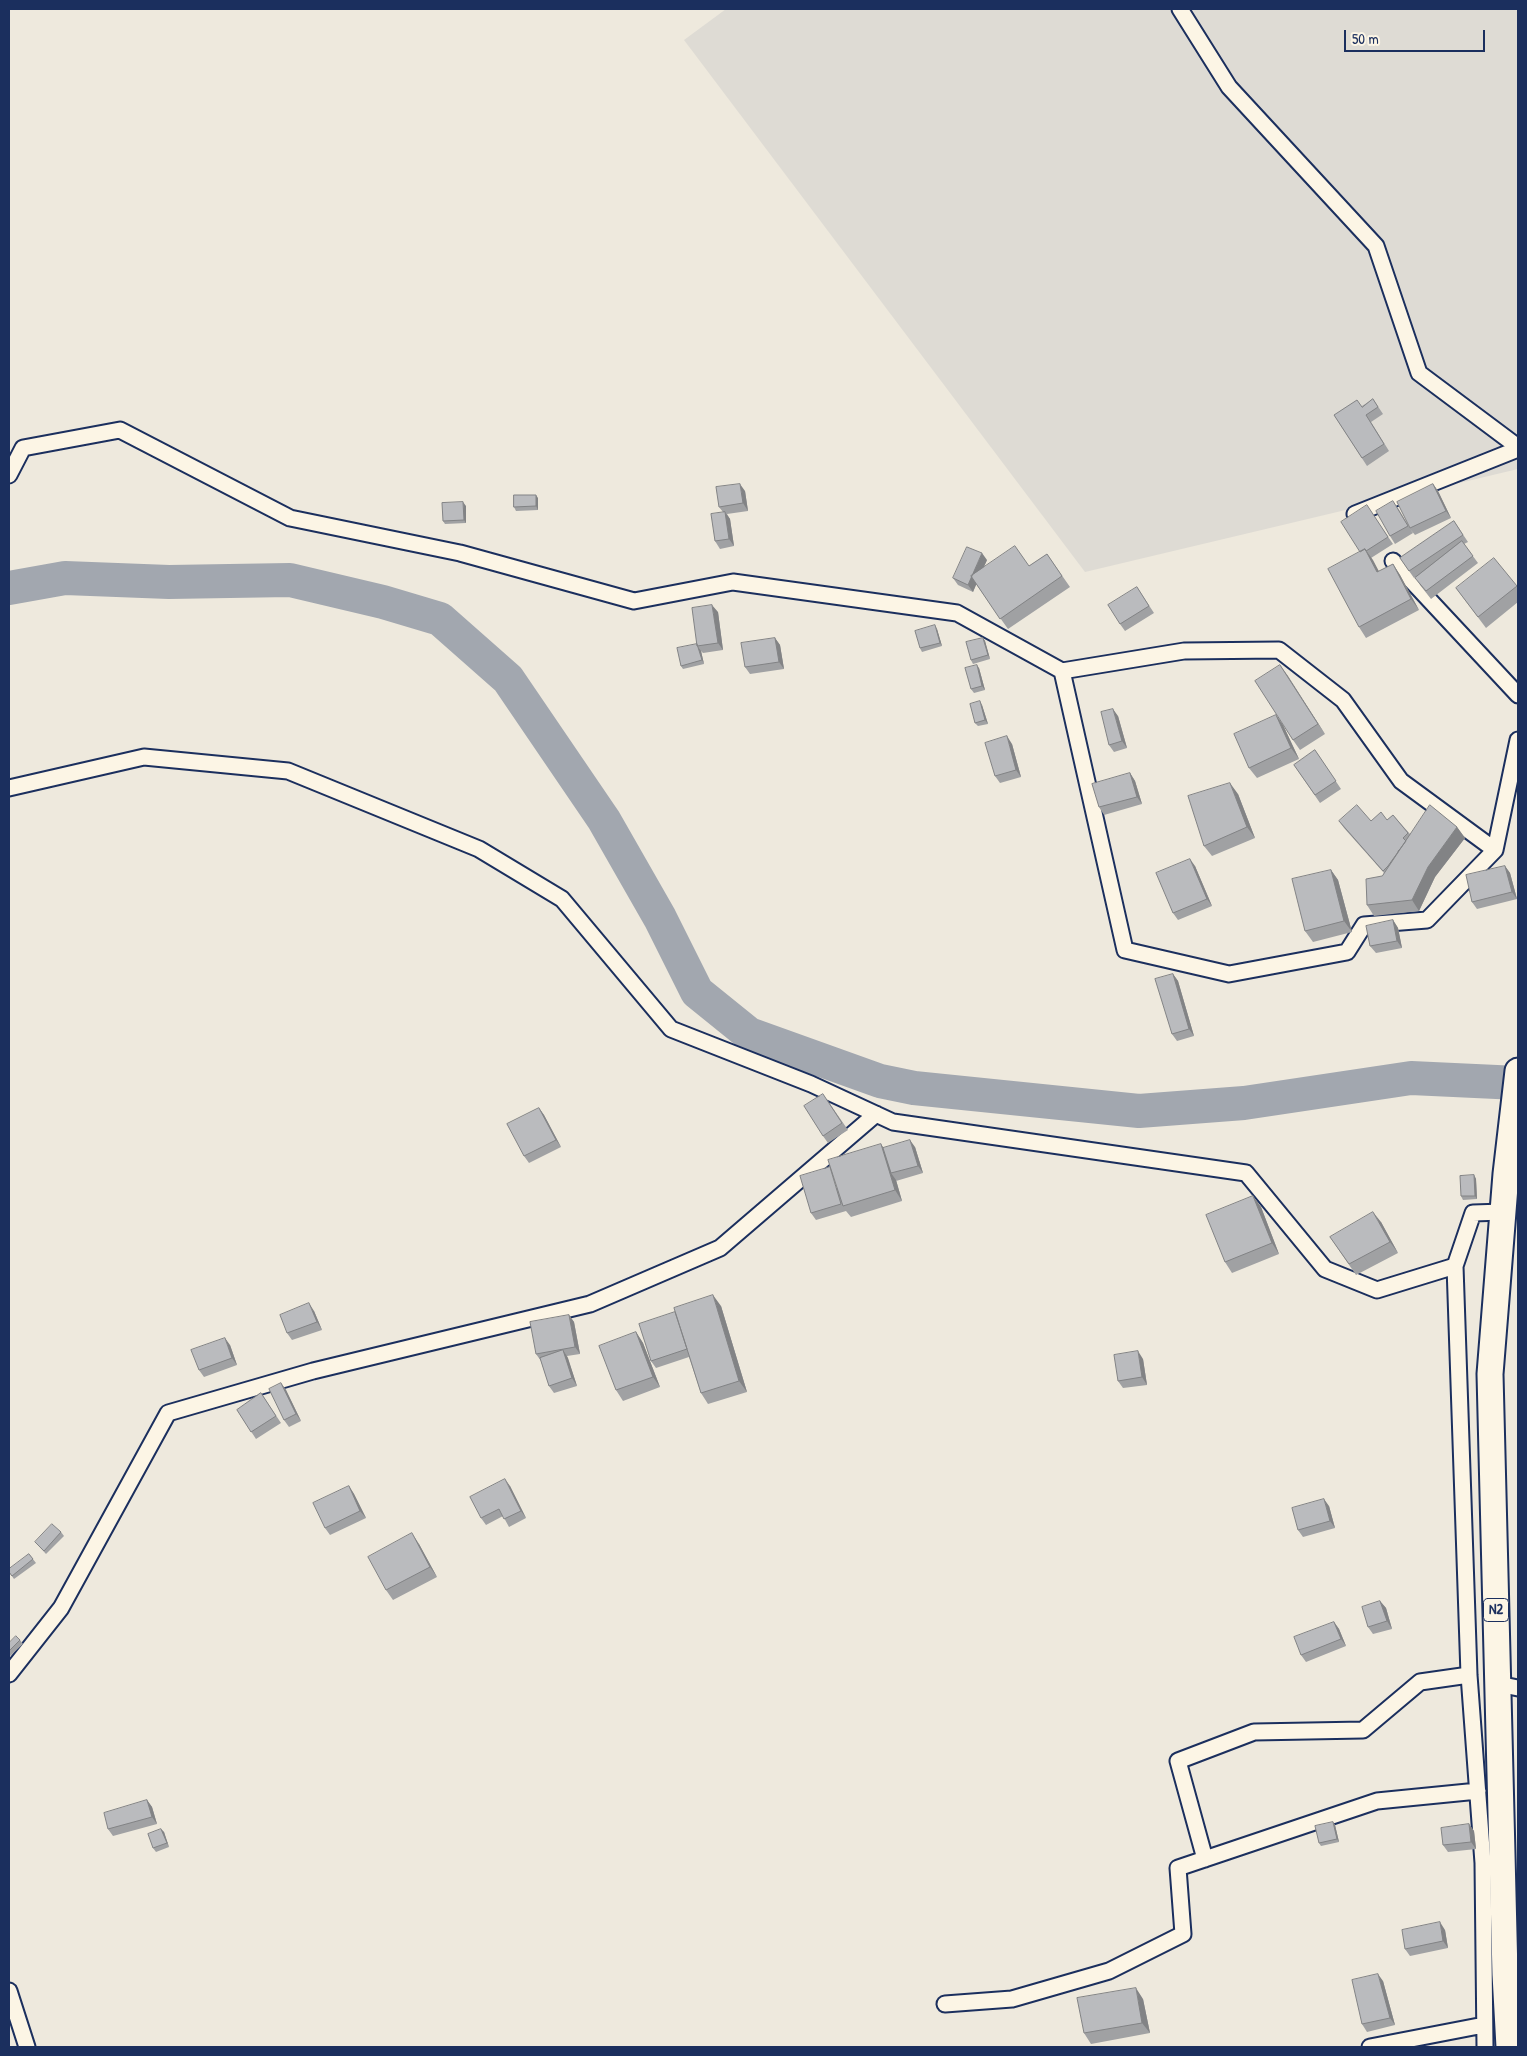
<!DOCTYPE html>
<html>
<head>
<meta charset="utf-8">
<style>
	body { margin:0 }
	#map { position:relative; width:1527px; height:2056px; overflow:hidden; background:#eee9dd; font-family:"Patrick Hand",sans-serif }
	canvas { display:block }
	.frame { position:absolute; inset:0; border:10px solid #1b2f5e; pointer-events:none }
	.scale { position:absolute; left:1344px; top:30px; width:141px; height:22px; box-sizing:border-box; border:2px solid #1b2f5e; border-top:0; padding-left:6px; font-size:15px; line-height:18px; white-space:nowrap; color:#1b2f5e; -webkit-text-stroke:4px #fcf5e5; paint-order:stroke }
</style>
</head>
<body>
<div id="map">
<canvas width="1527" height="2056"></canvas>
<div class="frame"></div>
<div class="scale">50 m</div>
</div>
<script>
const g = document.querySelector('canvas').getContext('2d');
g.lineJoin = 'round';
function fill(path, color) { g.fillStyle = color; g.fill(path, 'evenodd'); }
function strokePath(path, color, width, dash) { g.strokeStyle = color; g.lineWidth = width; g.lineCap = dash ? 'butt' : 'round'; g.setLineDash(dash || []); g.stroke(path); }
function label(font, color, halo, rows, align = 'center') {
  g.font = font + ' "Patrick Hand",sans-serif'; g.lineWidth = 4; g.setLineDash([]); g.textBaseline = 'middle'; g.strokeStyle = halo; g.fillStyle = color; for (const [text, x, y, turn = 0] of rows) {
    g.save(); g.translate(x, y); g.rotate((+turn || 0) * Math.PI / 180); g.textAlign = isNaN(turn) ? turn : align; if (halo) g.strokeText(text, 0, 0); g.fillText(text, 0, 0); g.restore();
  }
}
fill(new Path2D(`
	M726,9H1518V469L1085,572L684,40Z`), '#dedbd4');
strokePath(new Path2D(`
	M9,588L65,578L169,582L290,580L383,602L440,619L508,679L604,820L660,918L697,992L749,1034L880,1081L914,1088L1139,1111L1244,1103L1411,1078L1518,1083`), '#a2a7af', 34);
const minor = new Path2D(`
	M1180,9L1229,87L1376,246L1419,373L1518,447
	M9,475L23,448L120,430L290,518L460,553L634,601L733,582L957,613L1062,671L1125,950L1229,974L1347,952L1364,925L1427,920L1495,850L1518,740
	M1355,514L1518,449
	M1393,561L1518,695
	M1062,671L1184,651L1279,650L1343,700L1401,781L1495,850
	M9,788L144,757L288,771L479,849L562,899L671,1029L811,1084L893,1122L1246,1173L1325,1269L1377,1290L1455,1266L1473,1213L1503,1212
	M1455,1266L1469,1675L1483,1863L1485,2047
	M9,1674L61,1608L168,1413L313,1371L590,1304L720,1248L876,1114
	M1498,1684L1518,1688
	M1205,1859L1178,1761L1254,1732L1363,1730L1420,1682L1469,1675
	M9,1991L27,2047
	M945,2004L1012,1999L1109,1971L1183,1934L1178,1868L1377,1801L1478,1791
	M1370,2047L1484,2025`);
const trunk = new Path2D(`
	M1509,2047L1505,1974L1490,1374L1506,1174L1518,1071`);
strokePath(minor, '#1b2f5e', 19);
strokePath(trunk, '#1b2f5e', 29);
strokePath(minor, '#fcf5e5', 15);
strokePath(trunk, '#fcf5e5', 25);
fill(new Path2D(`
	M1373,399L1383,414L1371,422L1389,451L1367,466L1334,415L1362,406Z
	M1433,484L1438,491L1451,518L1415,535L1410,529L1413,533L1395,544L1390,536L1398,508L1410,528Z
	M745,491L748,511L727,514L730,519L734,546L720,549L715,541L723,512L719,507Z
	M538,498V510L516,511L514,507Z
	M466,506V523L445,524L443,521Z
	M1372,513L1393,544L1371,558L1379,572L1393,564L1400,575L1419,610L1366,638L1359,627L1360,552Z
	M1454,521L1468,542L1464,544L1478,563L1431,599L1420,585L1415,577L1414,578L1400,558Z
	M1047,554L1070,587L1008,629L976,584L973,592L958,585L953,578L987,560L983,568L1029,566Z
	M1517,586L1518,588V602L1486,628L1456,588Z
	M1137,587L1154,613L1125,631L1120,624Z
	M718,612L723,650L703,653L701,651L704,664L683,669L681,666L697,644Z
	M937,629L942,646L922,652L920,648Z
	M775,638L780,645L784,669L750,674L745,667Z
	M983,638L985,641L990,659L973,664L971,660Z
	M1280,665L1325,734L1300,750L1293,740Z
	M979,668L985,690L974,693L971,689Z
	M982,705L988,724L978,726L975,723Z
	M1276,715L1283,725L1299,759L1257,778L1249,768Z
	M1118,716L1127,748L1114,752L1109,745Z
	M1012,744L1021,777L1000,783L995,776Z
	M1315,750L1341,789L1320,803L1294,765Z
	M1130,773L1135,781L1142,804L1104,815L1099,807Z
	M1238,794L1255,838L1212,856L1204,846Z
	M1393,815L1410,834L1457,827L1465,838L1435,877L1419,911L1374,916L1367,905L1384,873L1344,828L1339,821L1387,820Z
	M1195,866L1212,906L1178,920L1173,913Z
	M1505,866L1510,873L1517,899L1477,909L1472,902Z
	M1331,870L1338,880L1352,932L1313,942L1305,931Z
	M1393,920L1398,928L1402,948L1376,953L1370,946Z
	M1173,974L1178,981L1194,1036L1177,1041L1172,1034Z
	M828,1101L848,1130L828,1143L823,1136Z
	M539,1108L544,1115L561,1147L529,1163L524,1156Z
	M881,1144L883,1148L915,1147L923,1173L896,1181V1180L902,1201L851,1217L846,1211L816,1220L811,1213Z
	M1474,1175L1476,1179L1477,1199L1463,1200L1461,1196Z
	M1253,1196L1261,1207L1279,1254L1232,1273L1225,1262Z
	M1381,1222L1398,1253L1356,1275L1330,1237Z
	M721,1306L747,1392L708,1404L701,1393L689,1357L656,1368L651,1361Z
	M314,1311L322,1330L292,1340L287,1333Z
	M569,1315L574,1322L580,1354L567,1356L577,1386L554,1393L549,1386L541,1361L536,1354Z
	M636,1332L643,1343L660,1387L623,1401L616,1390Z
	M230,1345L237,1365L204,1377L199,1370Z
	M1143,1359L1147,1385L1123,1388L1118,1381Z
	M281,1383L286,1390L301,1421L289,1427L284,1420Z
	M261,1393L281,1423L256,1439L237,1410Z
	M349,1486L354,1494L366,1518L330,1535L325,1528Z
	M510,1486L526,1518L509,1527L503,1516L486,1525L481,1518Z
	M1329,1506L1335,1528L1303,1537L1298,1530Z
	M61,1532L64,1536L46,1554L35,1542Z
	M419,1544L437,1577L393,1600L386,1590Z
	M29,1554L36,1563L14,1579L9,1572Z
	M1380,1601L1386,1608L1392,1629L1373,1634L1368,1627Z
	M1334,1622L1339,1629L1346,1646L1306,1662L1301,1655Z
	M20,1640L23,1644L9,1657V1643Z
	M147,1800L152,1807L157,1824L113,1836L108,1829Z
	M1333,1822L1335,1825L1339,1842L1321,1846L1319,1843Z
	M1469,1824L1474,1831L1476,1849L1448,1852L1443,1845Z
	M161,1829L164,1832L169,1847L156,1852L153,1848Z
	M1445,1930L1448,1948L1410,1956L1405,1949Z
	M1383,1981L1395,2025L1367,2032L1362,2024Z
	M1143,1999L1150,2033L1091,2044L1084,2033Z`), '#a0a1a3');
fill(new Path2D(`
	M740,484L745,491L748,511L743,503Z
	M1433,484L1438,491L1451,518L1446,511Z
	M536,495L538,498V510L536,506Z
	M463,502L466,506V523L464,520Z
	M725,512L730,519L734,546L729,539Z
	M1365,549L1373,560L1385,583L1377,572Z
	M982,553L987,560L973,592L968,585Z
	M1393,564L1400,575L1419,610L1411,599Z
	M712,605L718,612L723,650L718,643Z
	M935,625L937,629L942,646L940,643Z
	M775,638L780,645L784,669L779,662Z
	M983,638L985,641L990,659L988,655Z
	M698,647L701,651L704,664L702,660Z
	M977,665L979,668L985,690L982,686Z
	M1280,665L1288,676L1325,734L1318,724Z
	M980,701L982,705L988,724L985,720Z
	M1113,709L1118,716L1127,748L1122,741Z
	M1276,715L1283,725L1299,759L1291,748Z
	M1007,736L1012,744L1021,777L1016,770Z
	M1130,773L1135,781L1142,804L1137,797Z
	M1230,783L1238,794L1255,838L1247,827Z
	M1457,827L1465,838L1435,877L1419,911L1412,900L1428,867Z
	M1190,859L1195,866L1212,906L1207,899Z
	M1505,866L1510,873L1517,899L1512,892Z
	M1331,870L1338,880L1352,932L1344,921Z
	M1393,920L1398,928L1402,948L1397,941Z
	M1173,974L1178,981L1194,1036L1189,1029Z
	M539,1108L544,1115L561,1147L556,1140Z
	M910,1140L915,1147L923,1173L918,1166Z
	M881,1144L888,1155L891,1173L896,1180L902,1201L895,1190Z
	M1474,1175L1476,1179L1477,1199L1475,1196Z
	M1253,1196L1261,1207L1279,1254L1272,1243Z
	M1373,1212L1381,1222L1398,1253L1390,1242Z
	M713,1295L721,1306L747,1392L739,1381Z
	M309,1303L314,1311L322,1330L317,1322Z
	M569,1315L574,1322L580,1354L575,1347Z
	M636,1332L643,1343L660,1387L653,1377Z
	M225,1338L230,1345L237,1365L232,1358Z
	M563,1350L568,1358L577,1386L572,1378Z
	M1138,1351L1143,1359L1147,1385L1142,1377Z
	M281,1383L286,1390L301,1421L296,1414Z
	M505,1479L510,1486L526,1518L521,1511Z
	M349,1486L354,1494L366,1518L360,1511Z
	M1324,1499L1329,1506L1335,1528L1330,1521Z
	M412,1533L419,1544L437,1577L430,1567Z
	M1380,1601L1386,1608L1392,1629L1387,1621Z
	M1334,1622L1339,1629L1346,1646L1341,1639Z
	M147,1800L152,1807L157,1824L152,1817Z
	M1333,1822L1335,1825L1339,1842L1337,1839Z
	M1469,1824L1474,1831L1476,1849L1471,1842Z
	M161,1829L164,1832L169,1847L167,1843Z
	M1440,1922L1445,1930L1448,1948L1443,1941Z
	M1378,1974L1383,1981L1395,2025L1390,2018Z
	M1136,1988L1143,1999L1150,2033L1142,2023Z`), '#828385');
const building = new Path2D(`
	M1373,399L1378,407L1366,415L1384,444L1362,458L1334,415L1357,400L1362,407Z
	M740,484L743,503L719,507L716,487Z
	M1433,484L1446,511L1410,528L1397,502Z
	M514,495H536V506L514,507Z
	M1393,501L1408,526L1390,536L1376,511Z
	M463,502L464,520L443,521L442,503Z
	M1367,505L1388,537L1366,551L1365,549L1360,552L1341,522Z
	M725,512L729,539L715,541L711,514Z
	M1454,521L1463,535L1409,571L1400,558Z
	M1462,541L1473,556L1426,591L1415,578Z
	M1015,546L1029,566L1047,554L1062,576L1000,619L971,576Z
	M967,547L982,553L968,585L953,578Z
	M1365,549L1377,572L1393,564L1411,599L1359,627L1328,569Z
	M1494,558L1517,586L1478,617L1456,588Z
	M1137,587L1149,606L1120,624L1108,605Z
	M712,605L718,643L697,646L692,608Z
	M935,625L940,643L920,648L915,631Z
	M775,638L779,662L745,667L741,643Z
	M983,638L988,655L971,660L966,642Z
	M697,644L702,660L681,666L677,648Z
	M977,665L982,686L971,689L965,668Z
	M1280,665L1318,724L1293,740L1255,681Z
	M980,701L985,720L975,723L970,704Z
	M1113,709L1122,741L1109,745L1101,712Z
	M1276,715L1291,748L1249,768L1234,734Z
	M1007,736L1016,770L995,776L985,743Z
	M1315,750L1336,781L1315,795L1294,765Z
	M1130,773L1137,797L1099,807L1092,784Z
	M1230,783L1247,827L1204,846L1188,796Z
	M1357,805L1371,821L1381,812L1387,820L1393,815L1408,833L1403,838L1406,841L1400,849L1398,851V852L1388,866L1383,871L1339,821Z
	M1430,805L1457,827L1428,867L1412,900L1367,905L1366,879L1382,876Z
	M1190,859L1207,899L1173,913L1156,873Z
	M1505,866L1512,892L1472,902L1466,875Z
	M1331,870L1344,921L1305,931L1292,879Z
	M1393,920L1397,941L1370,946L1366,926Z
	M1173,974L1189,1029L1172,1034L1155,979Z
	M823,1094L842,1123L823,1136L804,1106Z
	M539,1108L556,1140L524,1156L507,1124Z
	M910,1140L918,1166L891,1173L883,1148Z
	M881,1144L895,1190L843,1206L828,1160Z
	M830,1167L841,1204L811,1213L800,1176Z
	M1474,1175L1475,1196H1461L1460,1176Z
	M1253,1196L1272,1243L1225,1262L1206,1215Z
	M1373,1212L1390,1242L1349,1264L1330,1237Z
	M713,1295L739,1381L701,1393L674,1308Z
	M309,1303L317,1322L287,1333L280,1315Z
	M675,1312L687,1349L651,1361L639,1324Z
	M569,1315L575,1347L536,1354L530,1322Z
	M636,1332L653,1377L616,1390L599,1346Z
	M225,1338L232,1358L199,1370L191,1350Z
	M563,1350L572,1378L549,1386L540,1358Z
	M1138,1351L1142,1377L1118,1381L1114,1355Z
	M281,1383L296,1414L284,1420L269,1389Z
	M261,1393L276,1416L251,1432L237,1410Z
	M505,1479L521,1511L504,1519L499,1509L481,1518L470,1497Z
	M349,1486L360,1511L325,1528L313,1503Z
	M1324,1499L1330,1521L1298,1530L1292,1508Z
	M52,1524L61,1532L44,1551L35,1542Z
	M412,1533L430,1567L386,1590L368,1557Z
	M29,1554L33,1559L12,1576L9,1572V1569Z
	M1380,1601L1387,1621L1368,1627L1362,1607Z
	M1334,1622L1341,1639L1301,1655L1294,1637Z
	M16,1636L20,1640L9,1651V1643Z
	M147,1800L152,1817L108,1829L104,1813Z
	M1333,1822L1337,1839L1319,1843L1315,1826Z
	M1469,1824L1471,1842L1443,1845L1441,1828Z
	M161,1829L167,1843L153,1848L148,1834Z
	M1440,1922L1443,1941L1405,1949L1402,1930Z
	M1378,1974L1390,2018L1362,2024L1352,1980Z
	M1136,1988L1142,2023L1084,2033L1077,1998Z`);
fill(building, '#babbbe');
strokePath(building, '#828385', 1);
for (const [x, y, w] of [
	[1496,1610,25]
]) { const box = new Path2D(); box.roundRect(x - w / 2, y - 11.5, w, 23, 4); g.fillStyle = '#fcf5e5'; g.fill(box); strokePath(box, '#1b2f5e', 1); }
label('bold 14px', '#1b2f5e', null, [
	["N2",1496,1610]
]);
</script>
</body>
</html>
